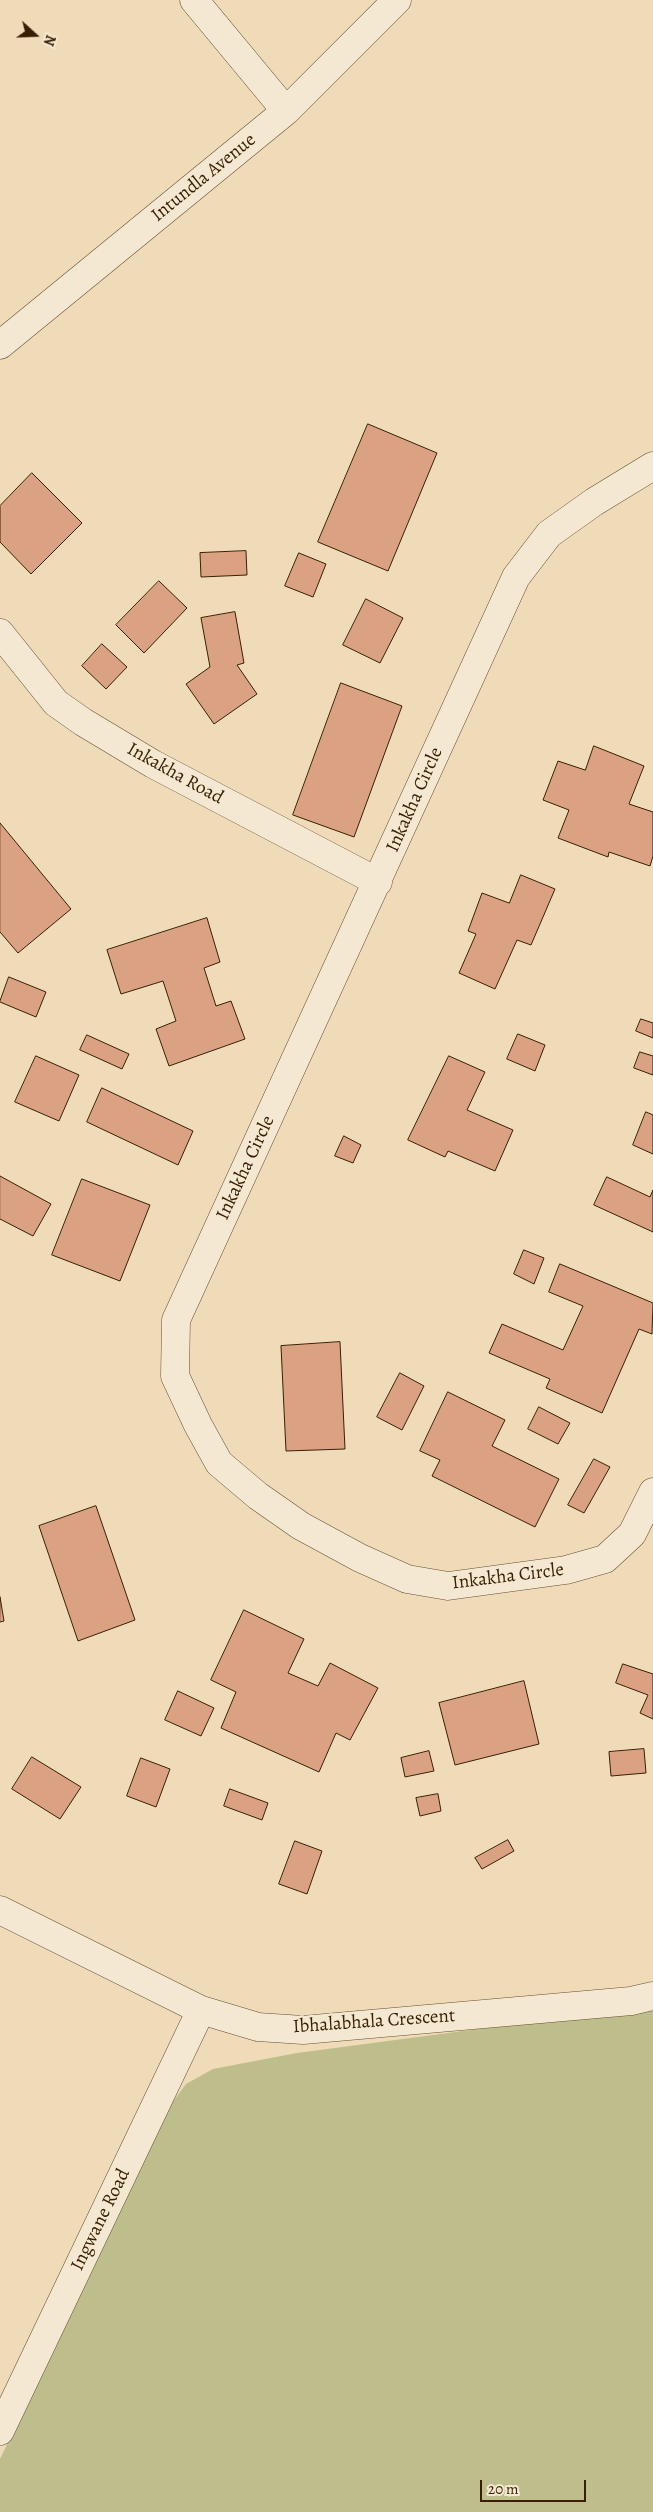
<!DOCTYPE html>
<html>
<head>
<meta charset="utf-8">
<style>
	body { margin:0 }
	#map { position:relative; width:653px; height:2512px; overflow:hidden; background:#f0dbb9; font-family:Alegreya,serif }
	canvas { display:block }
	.north { position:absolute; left:10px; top:10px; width:50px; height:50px; -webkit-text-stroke:4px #f5e8d2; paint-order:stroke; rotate:110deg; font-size:14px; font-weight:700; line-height:20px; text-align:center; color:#391f02 }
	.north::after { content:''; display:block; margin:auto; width:18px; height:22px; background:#391f02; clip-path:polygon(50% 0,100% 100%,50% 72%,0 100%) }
	.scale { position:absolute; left:480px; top:2480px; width:106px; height:22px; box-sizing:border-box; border:2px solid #391f02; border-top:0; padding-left:6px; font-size:15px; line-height:18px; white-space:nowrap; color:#391f02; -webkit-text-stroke:4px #f5e8d2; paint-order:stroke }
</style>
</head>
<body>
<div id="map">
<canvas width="653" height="2512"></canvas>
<div class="north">N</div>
<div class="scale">20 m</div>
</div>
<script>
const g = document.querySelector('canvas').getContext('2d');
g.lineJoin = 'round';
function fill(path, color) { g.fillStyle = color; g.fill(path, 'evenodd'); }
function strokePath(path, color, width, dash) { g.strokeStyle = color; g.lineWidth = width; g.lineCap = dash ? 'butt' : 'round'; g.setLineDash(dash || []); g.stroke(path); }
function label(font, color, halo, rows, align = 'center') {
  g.font = font + ' Alegreya,serif'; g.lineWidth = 4.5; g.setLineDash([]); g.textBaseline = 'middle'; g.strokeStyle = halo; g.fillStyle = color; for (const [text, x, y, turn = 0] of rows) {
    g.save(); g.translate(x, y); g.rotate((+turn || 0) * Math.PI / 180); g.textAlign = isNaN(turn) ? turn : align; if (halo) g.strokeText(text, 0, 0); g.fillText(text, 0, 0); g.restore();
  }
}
fill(new Path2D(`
	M653,2004V2512H0V2459L166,2111L186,2084L213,2069L297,2053L629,2009Z`), '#bebe8c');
const building = new Path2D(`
	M368,424L437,453L388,571L318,542Z
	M32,473L82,523L31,574L0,542V506Z
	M246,551L247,575L201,577L200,553Z
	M299,553L326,564L313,597L285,586Z
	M159,581L187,608L144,653L116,625Z
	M366,599L403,618L380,663L343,645Z
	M235,612L244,663L237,665L257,694L214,724L186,684L210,667L201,618Z
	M102,644L127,667L106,689L82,666Z
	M341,683L402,706L354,837L293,815Z
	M594,746L644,766L629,804L653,812V856L650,866L609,852L608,857L558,838L569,810L543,800L558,761L585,770Z
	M0,823L71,909L18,953L0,932Z
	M521,875L555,889L531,945L517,940L495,989L459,973L476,934L468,931L482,893L509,903Z
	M207,918L220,962L204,968L216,1006L231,1001L245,1039L169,1066L156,1029L176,1021L163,981L121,994L107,950Z
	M9,977L46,992L36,1017L0,1002Z
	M641,1019L653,1023V1038L636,1031Z
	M518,1034L545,1045L535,1071L507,1059Z
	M87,1035L129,1054L122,1069L80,1050Z
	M640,1052L653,1056V1075L634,1068Z
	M36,1056L79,1075L59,1121L15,1102Z
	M449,1056L485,1072L467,1110L513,1130L495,1171L448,1151L445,1157L408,1140Z
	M102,1088L193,1131L178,1165L87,1122Z
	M646,1112L653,1115V1154L633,1145Z
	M344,1136L361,1145L353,1163L335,1156Z
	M0,1176L51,1204L33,1236L0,1219Z
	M607,1177L650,1197L653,1190V1232L594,1205Z
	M82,1179L150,1205L120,1281L52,1255Z
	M524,1250L544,1258L534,1284L514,1274Z
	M560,1264L653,1303L652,1334L639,1329L602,1413L546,1388L550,1379L489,1353L502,1324L563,1350L583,1306L549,1292Z
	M340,1342L345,1449L286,1451L281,1346Z
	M400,1373L424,1386L402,1430L377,1417Z
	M448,1392L505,1420L492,1446L559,1479L535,1527L432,1476L440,1460L420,1451Z
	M539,1407L570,1423L558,1444L528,1429Z
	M594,1459L610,1467L584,1513L568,1505Z
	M96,1506L135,1620L78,1641L39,1526Z
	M0,1597L4,1621L0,1622Z
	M244,1610L304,1639L288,1673L318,1686L330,1663L378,1688L350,1740L336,1733L319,1772L221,1728L236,1692L211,1680Z
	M623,1664L653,1674V1719L640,1713L648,1695L616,1683Z
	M524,1681L539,1744L455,1765L439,1703Z
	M178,1691L214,1708L201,1736L165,1720Z
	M644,1749L646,1773L611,1776L609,1752Z
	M429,1751L434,1771L405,1777L401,1758Z
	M32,1757L81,1787L60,1819L12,1789Z
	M141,1758L170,1769L156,1807L127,1796Z
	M230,1789L268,1803L262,1820L224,1806Z
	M438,1794L441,1811L420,1816L416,1798Z
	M508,1840L514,1851L482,1869L475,1858Z
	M295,1841L322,1851L307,1894L279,1884Z`);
fill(building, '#daa282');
strokePath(building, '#391f02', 1);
const minor = new Path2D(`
	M194,0L286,111
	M0,345L286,111L397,0
	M653,466L594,502L549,534L516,577L176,1320L175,1376L198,1425L219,1463L258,1496L301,1526L360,1558L407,1579L448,1586L566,1570L605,1559L632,1534L653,1492
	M0,633L56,703L83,722L153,764L378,882
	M0,1910L201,2010L258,2027L303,2030L631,2001L653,1996
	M0,2431L201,2010`);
strokePath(minor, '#674e30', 29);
strokePath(minor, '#f5e8d2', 28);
label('19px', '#391f02', '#f5e8d2', [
	["Intundla Avenue",204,178,-39],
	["Inkakha Road",175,774,29],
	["Inkakha Circle",415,800,-66],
	["Inkakha Circle",246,1168,-65],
	["Inkakha Circle",508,1577,-7],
	["Ibhalabhala Crescent",374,2022,-4],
	["Ingwane Road",101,2220,-64]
]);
</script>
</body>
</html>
